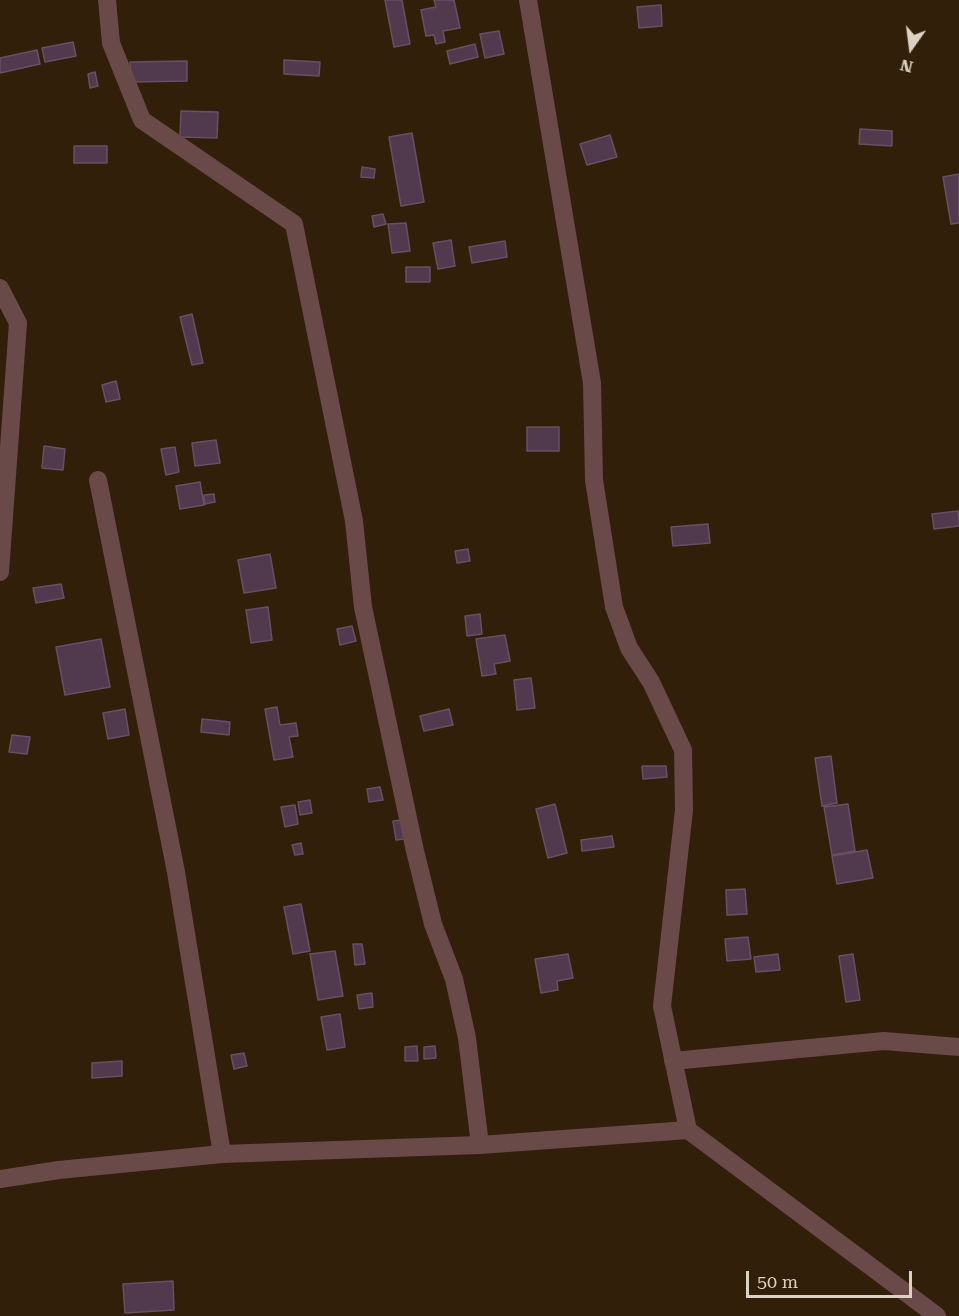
<!DOCTYPE html>
<html>
<head>
<meta charset="utf-8">
<style>
	body { margin:0 }
	#map { position:relative; width:959px; height:1316px; overflow:hidden; background:#311f09; font-family:"Roboto Serif",serif }
	canvas { display:block }
	.north { position:absolute; left:881px; top:18px; width:60px; height:60px; -webkit-text-stroke:4px #311f09; paint-order:stroke; rotate:194deg; font-size:16px; font-weight:700; line-height:24px; text-align:center; color:#ddd1c4 }
	.north::after { content:''; display:block; margin:auto; width:21px; height:27px; background:#ddd1c4; clip-path:polygon(50% 0,100% 100%,50% 72%,0 100%) }
	.scale { position:absolute; left:746px; top:1271px; width:166px; height:27px; box-sizing:border-box; border:3px solid #ddd1c4; border-top:0; padding-left:8px; font-size:18px; line-height:21px; white-space:nowrap; color:#ddd1c4; -webkit-text-stroke:4px #311f09; paint-order:stroke }
</style>
</head>
<body>
<div id="map">
<canvas width="959" height="1316"></canvas>
<div class="north">N</div>
<div class="scale">50 m</div>
</div>
<script>
const g = document.querySelector('canvas').getContext('2d');
g.lineJoin = 'round';
function fill(path, color) { g.fillStyle = color; g.fill(path, 'evenodd'); }
function strokePath(path, color, width, dash) { g.strokeStyle = color; g.lineWidth = width; g.lineCap = dash ? 'butt' : 'round'; g.setLineDash(dash || []); g.stroke(path); }
const building = new Path2D(`
	M385,0H402L410,44L394,47Z
	M434,0H454L460,28L443,31L445,42L436,44L434,35L426,36L421,10L436,7Z
	M661,5L662,26L639,28L637,7Z
	M499,31L504,54L485,58L480,34Z
	M73,42L76,56L45,62L42,48Z
	M475,44L478,57L450,64L447,51Z
	M37,50L40,64L0,73V58Z
	M284,60L320,62L319,76L284,74Z
	M187,61V81L131,82L130,62Z
	M95,72L98,86L90,88L88,74Z
	M181,111L218,112L217,138L180,137Z
	M860,129L892,131V146L859,144Z
	M412,133L424,202L401,206L389,137Z
	M610,135L617,157L587,165L580,144Z
	M74,146H107V163H74Z
	M362,167L375,169L374,178L361,177Z
	M959,174V223L951,224L943,177Z
	M383,214L386,224L374,227L372,216Z
	M406,223L410,251L392,253L388,224Z
	M451,240L455,266L438,269L433,243Z
	M505,241L507,257L472,263L469,247Z
	M406,267H430V282H406Z
	M192,314L203,363L192,365L180,317Z
	M116,381L120,399L106,402L102,385Z
	M527,427H559V451H527Z
	M216,440L220,463L195,466L192,443Z
	M44,446L65,449L63,470L42,468Z
	M175,447L179,472L166,475L161,449Z
	M200,482L204,505L180,509L176,486Z
	M214,494L215,502L205,504L204,495Z
	M958,511L959,526L934,529L932,514Z
	M708,524L710,543L673,546L671,527Z
	M468,549L470,561L457,563L455,551Z
	M270,554L276,588L244,593L238,560Z
	M61,584L64,598L36,603L33,588Z
	M268,607L272,640L251,643L246,610Z
	M480,614L482,634L467,636L465,616Z
	M352,626L356,641L340,645L337,629Z
	M505,635L510,661L494,664L496,674L482,676L476,639Z
	M101,639L110,687L65,695L56,647Z
	M531,678L535,708L517,710L514,680Z
	M277,707L280,725L296,723L298,736L289,737L293,757L274,760L265,709Z
	M125,709L129,735L108,739L103,713Z
	M449,709L453,725L424,731L420,716Z
	M202,719L230,722L229,735L201,732Z
	M12,735L30,737L27,754L9,752Z
	M831,756L837,803L822,806L815,758Z
	M642,766H666L667,777L643,779Z
	M380,787L383,800L369,802L367,789Z
	M310,800L312,813L300,815L298,802Z
	M555,804L567,853L548,858L536,809Z
	M848,804L855,851L832,855L824,807Z
	M295,805L298,824L285,827L281,807Z
	M401,820L404,839L396,840L393,821Z
	M612,836L614,847L582,851L581,840Z
	M301,843L303,854L295,855L292,845Z
	M867,850L873,878L837,884L832,856Z
	M745,889L747,914L727,915L726,890Z
	M301,904L310,951L293,954L284,907Z
	M748,937L751,959L727,961L725,939Z
	M353,944H362L365,964L355,965Z
	M335,951L343,996L318,1000L310,954Z
	M568,954L573,978L557,981L558,990L541,993L535,959Z
	M778,954L780,970L756,972L754,957Z
	M853,954L860,1000L846,1002L839,956Z
	M372,993L373,1007L359,1009L357,995Z
	M340,1014L345,1047L327,1050L321,1017Z
	M417,1046L418,1061H405V1047Z
	M435,1046L436,1058L424,1059V1047Z
	M244,1053L247,1066L234,1069L231,1055Z
	M122,1061V1076L92,1078V1063Z
	M173,1281L174,1310L125,1313L123,1284Z`);
fill(building, '#513a4e');
strokePath(building, '#685064', 1.5);
strokePath(new Path2D(`
	M107,0L111,43L142,120L294,224L354,521L363,607L415,851L433,924L454,979L467,1038L480,1145
	M528,0L592,383L594,480L614,607L629,648L651,682L683,750L684,810L662,1006L688,1130
	M0,288L18,323L0,572
	M98,480L176,872L222,1154
	M673,1061L884,1041L959,1047
	M0,1179L59,1170L222,1154L480,1145L688,1130L937,1316`), '#6a4949', 18);
</script>
</body>
</html>
